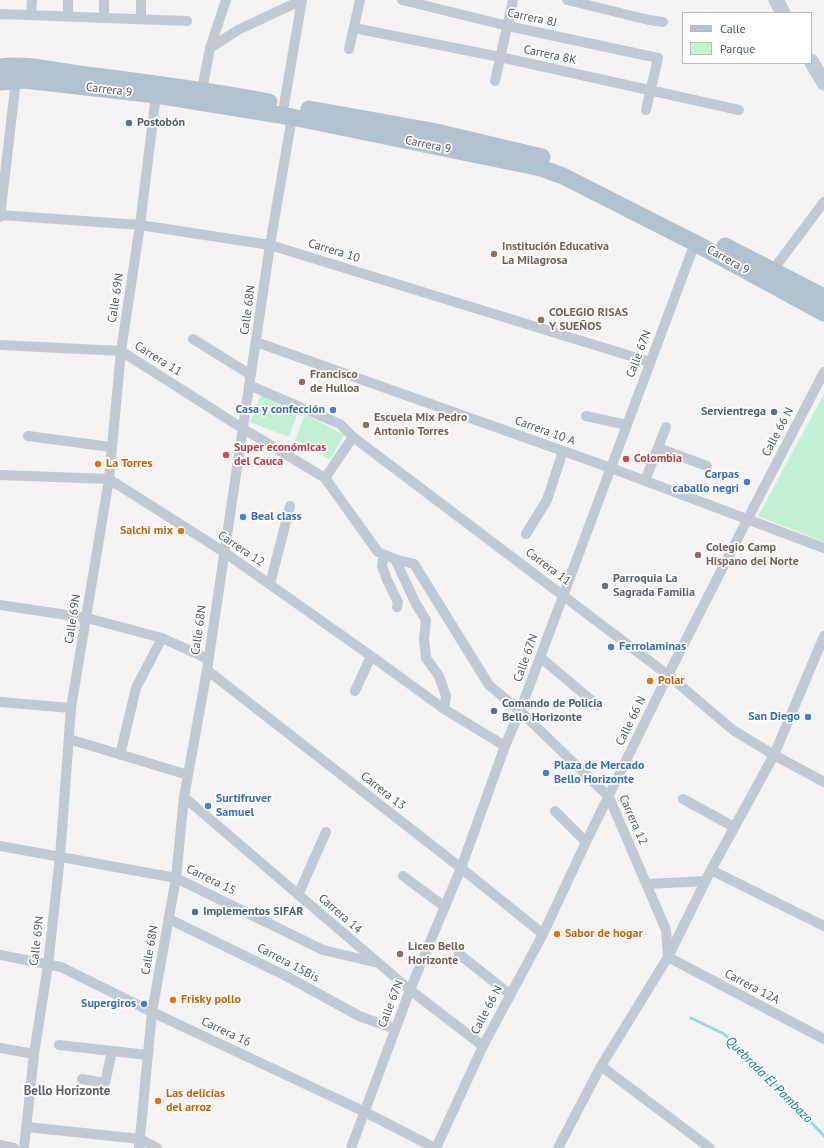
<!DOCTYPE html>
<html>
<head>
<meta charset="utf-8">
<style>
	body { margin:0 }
	#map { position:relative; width:824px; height:1148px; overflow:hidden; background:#f5f3f3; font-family:"PT Sans",sans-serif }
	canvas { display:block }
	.legend { position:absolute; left:682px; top:12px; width:130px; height:52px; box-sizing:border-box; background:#fff; border:1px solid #b7bbc0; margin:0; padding:5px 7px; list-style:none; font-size:12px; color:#4a5661 }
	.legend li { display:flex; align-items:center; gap:8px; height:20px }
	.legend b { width:20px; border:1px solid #b7bbc0 }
</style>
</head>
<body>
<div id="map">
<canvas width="824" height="1148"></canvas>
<ul class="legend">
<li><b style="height:5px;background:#b3c2d1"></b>Calle</li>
<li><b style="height:11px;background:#c3f1d5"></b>Parque</li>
</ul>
</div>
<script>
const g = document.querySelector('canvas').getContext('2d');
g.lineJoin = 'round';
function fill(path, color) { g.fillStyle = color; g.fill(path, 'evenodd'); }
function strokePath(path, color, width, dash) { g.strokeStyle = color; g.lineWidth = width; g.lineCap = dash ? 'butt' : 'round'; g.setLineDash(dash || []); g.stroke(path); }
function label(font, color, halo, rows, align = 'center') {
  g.font = font + ' "PT Sans",sans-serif'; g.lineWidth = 3.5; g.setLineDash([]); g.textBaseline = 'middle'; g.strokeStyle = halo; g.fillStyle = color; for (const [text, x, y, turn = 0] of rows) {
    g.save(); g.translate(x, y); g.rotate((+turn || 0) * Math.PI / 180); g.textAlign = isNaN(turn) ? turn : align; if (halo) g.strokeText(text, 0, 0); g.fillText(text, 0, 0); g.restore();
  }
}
fill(new Path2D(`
	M824,394V542L758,516Z
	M261,395L299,409L289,437L250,422Z
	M305,414L344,435L330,460L295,440Z`), '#c3f1d5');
strokePath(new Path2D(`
	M691,1018L724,1034L754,1061L824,1136`), '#90daee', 3);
strokePath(new Path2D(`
	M68,0V16
	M402,0L508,26L658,58L646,110
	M567,0L649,20L663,22
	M0,14L187,21
	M31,15L32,0
	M104,18V0
	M141,19V0
	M354,28L500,57L739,110
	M210,48L238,30L302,0
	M349,49L360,0
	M495,81L513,0
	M202,90L210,48L226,0
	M284,105L302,0
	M0,215L140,225L270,245L650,362
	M0,217L16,80
	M773,270L824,202
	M193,339L251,375
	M256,342L611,468L824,548
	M0,345L121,351L242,428L325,478L378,552L395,559L414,564L489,685L520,711L609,797L666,930L668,957L824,1039
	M249,385L340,424L353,437L668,675L733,730L774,755L824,782
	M586,416L627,425
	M28,436L111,447
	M658,448L707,466
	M0,475L109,479L224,552L371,656L444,709L505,746
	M325,478L353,437
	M645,481L666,427
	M526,534L547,500L563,451
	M384,555L382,566L387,580L398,602L397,607
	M395,559L416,604L426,620L424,639L426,658L439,676L446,696L444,709
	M270,584L290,506
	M0,605L87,618L162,638L208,659
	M540,657L597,705
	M207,670L461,868L543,934
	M355,691L371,656
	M0,702L71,708
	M69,739L188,775
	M120,755L136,688L162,638
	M184,797L410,990L483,1046
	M683,799L734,827
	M555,811L586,842
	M0,846L176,878L323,950L378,963
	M711,870L824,926
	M403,876L445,907
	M647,884L706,881
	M298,895L326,832
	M169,919L288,977L359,1016L395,1029
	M459,954L503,989L511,994
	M0,955L61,967L152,1012L365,1112L435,1148
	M59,1045L148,1055
	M0,1048L34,1054
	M601,1066L710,1148
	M82,1079L105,1083L112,1051
	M27,1127L140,1139L157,1148
	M0,1145L14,1148
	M24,1148L34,1054L48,965L60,857L71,708L109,479L121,351L140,225L156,95
	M139,1148L152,1012L176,878L184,797L207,670L270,245L292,117
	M351,1148L410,990L461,868L505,746L520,711L695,243
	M436,1148L483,1046L543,934L586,842L668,675L747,520L824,372
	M558,1148L601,1066L668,957L711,870L774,755L824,636`), '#c1cad2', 10);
strokePath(new Path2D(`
	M776,0L783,13
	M811,61L824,83`), '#c1cbd6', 15);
strokePath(new Path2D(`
	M0,67C24,63 54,71 79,74C143,82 206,90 269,102
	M0,82L24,80L156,95L292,117L541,168L563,176L695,243L824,313
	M309,109L432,131L542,157
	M725,246L824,297`), '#b3c2d1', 17);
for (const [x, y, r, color] of [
	[129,123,4,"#5c6f8a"],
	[494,254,4,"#8d6e63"],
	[541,320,4,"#8d6e63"],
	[302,382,4,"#8d6e63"],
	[333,410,4,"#3f7fe0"],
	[774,412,4,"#5c6f8a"],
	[366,425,4,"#8d6e63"],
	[226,455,4,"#e0444e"],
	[626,459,4,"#e0444e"],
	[98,464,4,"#e8710a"],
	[747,482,4,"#3f7fe0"],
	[243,517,4,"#3f7fe0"],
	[181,531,4,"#e8710a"],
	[698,555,4,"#8d6e63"],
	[605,586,4,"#6b7280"],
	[611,647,4,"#3f7fe0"],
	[650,681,4,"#e8710a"],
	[494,711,4,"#5c6f8a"],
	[808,717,4,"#3f7fe0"],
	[546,773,4,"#3f7fe0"],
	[208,806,4,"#3f7fe0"],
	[195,912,4,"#5c6f8a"],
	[557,934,4,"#e8710a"],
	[400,954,4,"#8d6e63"],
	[173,1000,4,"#e8710a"],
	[144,1004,4,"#3f7fe0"],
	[158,1101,4,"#e8710a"]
]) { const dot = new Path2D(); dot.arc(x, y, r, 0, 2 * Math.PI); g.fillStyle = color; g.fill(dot); strokePath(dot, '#fff', 1.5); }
label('12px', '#4a5661', '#fff', [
	["Carrera 8J",532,18,12],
	["Carrera 8K",550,55,12],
	["Carrera 9",109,90,7],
	["Carrera 9",428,145,12],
	["Carrera 10",334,251,17],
	["Carrera 9",728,260,29],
	["Calle 69N",116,298,-81],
	["Calle 68N",248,310,-82],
	["Calle 67N",639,354,-69],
	["Carrera 11",158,359,32],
	["Carrera 10 A",545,431,20],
	["Calle 66 N",778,432,-62],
	["Carrera 12",241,549,34],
	["Carrera 11",548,567,37],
	["Calle 69N",73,619,-81],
	["Calle 68N",199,630,-82],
	["Calle 67N",526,658,-70],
	["Calle 66 N",631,721,-64],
	["Carrera 13",383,791,38],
	["Carrera 12",633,820,66],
	["Carrera 15",211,880,26],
	["Carrera 14",340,914,41],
	["Calle 69N",37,941,-83],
	["Calle 68N",150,950,-80],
	["Carrera 15Bis",288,963,28],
	["Carrera 12A",752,987,28],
	["Calle 67N",391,1004,-69],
	["Calle 66 N",487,1010,-62],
	["Carrera 16",226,1032,25]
]);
label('bold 12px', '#4e5e75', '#fff', [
	["Postobón",137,123],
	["Servientrega",766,412,"right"],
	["Comando de Policia",502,704],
	["Bello Horizonte",502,718],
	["Implementos SIFAR",203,912]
], 'left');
label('bold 12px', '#785e54', '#fff', [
	["Institución Educativa",502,247],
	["La Milagrosa",502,261],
	["COLEGIO RISAS",549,313],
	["Y SUEÑOS",549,327],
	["Francisco",310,375],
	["de Hulloa",310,389],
	["Escuela Mix Pedro",374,418],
	["Antonio Torres",374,432],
	["Colegio Camp",706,548],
	["Hispano del Norte",706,562],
	["Liceo Bello",408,947],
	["Horizonte",408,961]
], 'left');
label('bold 12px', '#366cbe', '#fff', [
	["Casa y confección",325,410],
	["Carpas",739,475],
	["caballo negri",739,489],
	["Beal class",251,517,"left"],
	["Ferrolaminas",619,647,"left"],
	["San Diego",800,717],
	["Plaza de Mercado",554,766,"left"],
	["Bello Horizonte",554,780,"left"],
	["Surtifruver",216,799,"left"],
	["Samuel",216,813,"left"],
	["Supergiros",136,1004]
], 'right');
label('bold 12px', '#be3a42', '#fff', [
	["Super económicas",234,448],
	["del Cauca",234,462],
	["Colombia",634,459]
], 'left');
label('bold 12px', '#c56008', '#fff', [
	["La Torres",106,464],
	["Salchi mix",173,531,"right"],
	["Polar",658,681],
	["Sabor de hogar",565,934],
	["Frisky pollo",181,1000],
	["Las delicias",166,1094],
	["del arroz",166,1108]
], 'left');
label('bold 12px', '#5b616d', '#fff', [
	["Parroquia La",613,579],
	["Sagrada Familia",613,593]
], 'left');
label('italic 13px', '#0c7c9b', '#fff', [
	["Quebrada El Pambazo",769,1080,45]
]);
label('bold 13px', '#5f6368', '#fff', [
	["Bello Horizonte",67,1091]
]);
</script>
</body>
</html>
